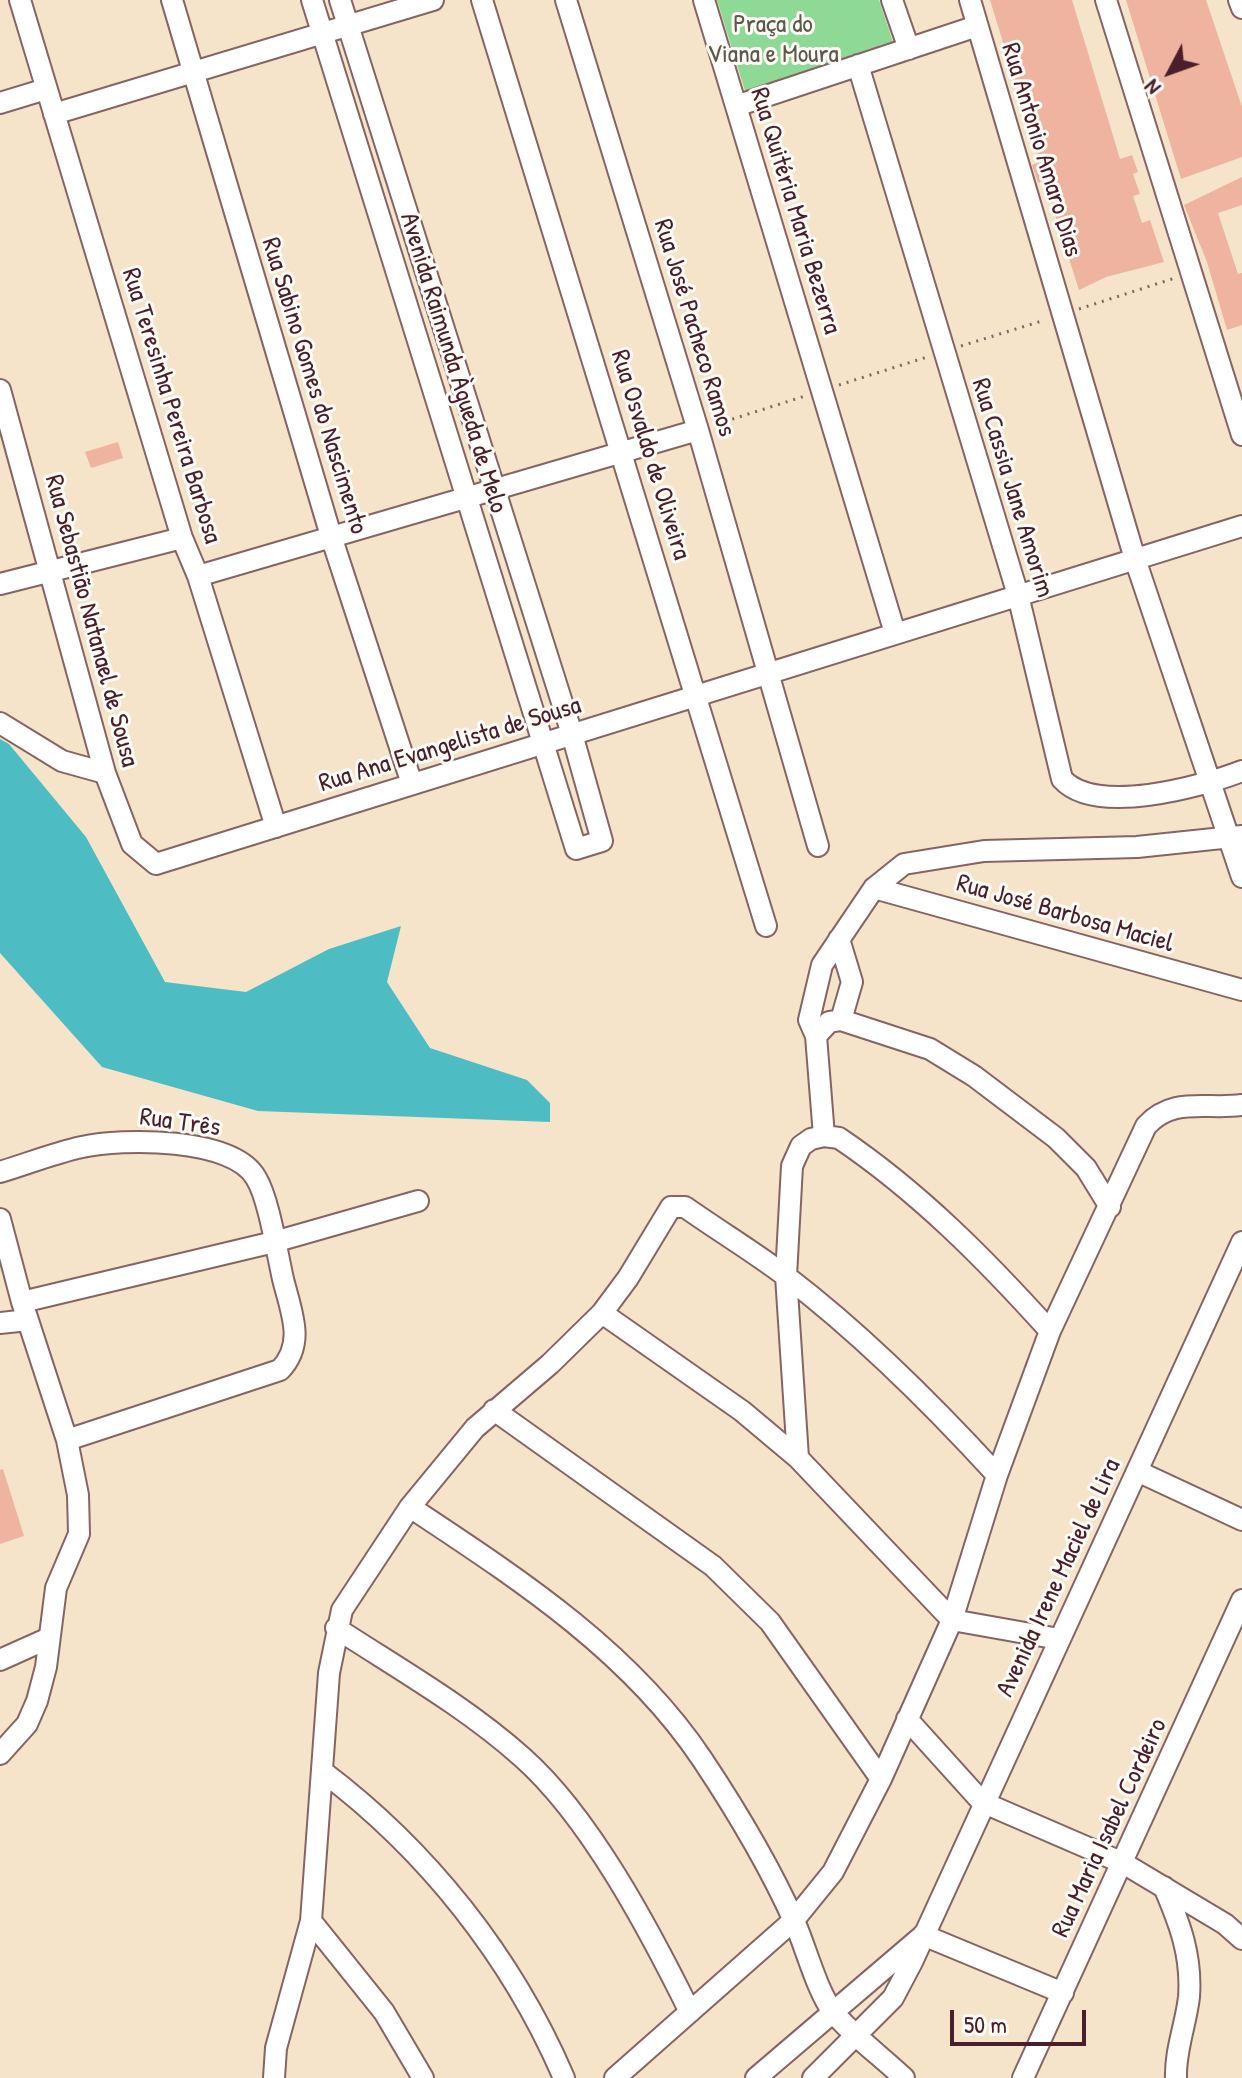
<!DOCTYPE html>
<html>
<head>
<meta charset="utf-8">
<style>
	body { margin:0 }
	#map { position:relative; width:1242px; height:2078px; overflow:hidden; background:#f5e3ca; font-family:"Patrick Hand",sans-serif }
	canvas { display:block }
	.north { position:absolute; left:1130px; top:32px; width:80px; height:80px; -webkit-text-stroke:6px #fdfcf7; paint-order:stroke; rotate:229deg; font-size:22px; font-weight:700; line-height:32px; text-align:center; color:#4a1f2b }
	.north::after { content:''; display:block; margin:auto; width:28px; height:36px; background:#4a1f2b; clip-path:polygon(50% 0,100% 100%,50% 72%,0 100%) }
	.scale { position:absolute; left:950px; top:2010px; width:136px; height:36px; box-sizing:border-box; border:4px solid #4a1f2b; border-top:0; padding-left:10px; font-size:24px; line-height:28px; white-space:nowrap; color:#4a1f2b; -webkit-text-stroke:6px #fdfcf7; paint-order:stroke }
</style>
</head>
<body>
<div id="map">
<canvas width="1242" height="2078"></canvas>
<div class="north">N</div>
<div class="scale">50 m</div>
</div>
<script>
const g = document.querySelector('canvas').getContext('2d');
g.lineJoin = 'round';
function fill(path, color) { g.fillStyle = color; g.fill(path, 'evenodd'); }
function strokePath(path, color, width, dash) { g.strokeStyle = color; g.lineWidth = width; g.lineCap = dash ? 'butt' : 'round'; g.setLineDash(dash || []); g.stroke(path); }
function label(font, color, halo, rows, align = 'center') {
  g.font = font + ' "Patrick Hand",sans-serif'; g.lineWidth = 6; g.setLineDash([]); g.textBaseline = 'middle'; g.strokeStyle = halo; g.fillStyle = color; for (const [text, x, y, turn = 0] of rows) {
    g.save(); g.translate(x, y); g.rotate((+turn || 0) * Math.PI / 180); g.textAlign = isNaN(turn) ? turn : align; if (halo) g.strokeText(text, 0, 0); g.fillText(text, 0, 0); g.restore();
  }
}
fill(new Path2D(`
	M717,0H879L893,42L746,94Z`), '#8ed996');
fill(new Path2D(`
	M0,739L9,744L86,837L165,982L246,992L329,949L401,926L387,982L430,1048L527,1080L550,1103V1122L258,1111L102,1067L0,953Z`), '#4ebdc3');
fill(new Path2D(`
	M990,0H1072L1120,159L1132,155L1138,172L1133,174L1140,194L1133,196L1142,223L1150,220L1164,262L1106,277L1079,290L1044,180L1038,183L1032,165L1040,162Z
	M1126,0H1206L1242,107V157L1181,179Z
	M1242,177V205L1218,213L1238,274L1242,273V325L1227,330L1207,262L1184,205Z
	M118,442L123,458L91,468L85,452Z
	M3,1469L24,1536L0,1544V1470Z`), '#efb49f');
const street = new Path2D(`
	M20,0L182,538L198,576L276,827
	M172,0L331,536L412,784
	M312,0L576,849L602,841L572,734L340,0
	M482,0L766,926
	M566,0L698,430L818,846
	M704,0L895,633
	M892,0L909,49
	M970,0L1135,559L1242,877
	M1106,0L1242,435
	M1239,0L1242,8
	M858,65L1018,595L1062,779C1095,816 1201,787 1242,771
	M0,103L46,89
	M736,106L977,26
	M54,114L433,0
	M0,390L105,773L132,844L156,864L1242,526
	M198,576L698,430
	M0,584L182,538
	M0,723L62,761L105,773
	M874,888L1242,990
	M839,939L852,982L841,1020
	M816,1036L809,1020L822,965L874,888L904,864L984,851L1137,847L1242,836
	M824,1136L816,1036L829,1022L841,1020L930,1049L974,1076L1056,1138L1086,1168L1110,1207
	M0,1172C27,1164 54,1153 82,1147C122,1138 233,1137 256,1178C269,1199 277,1253 283,1279C291,1312 306,1343 280,1370L67,1440
	M0,1219L22,1302L67,1440L78,1495L79,1534L56,1588L46,1667L37,1701L27,1724L0,1754
	M22,1302L274,1242L418,1201
	M602,1313L742,1411L798,1458L952,1620L1059,1639
	M0,1323L28,1320
	M494,1410L713,1566L770,1622L881,1779
	M798,1458L786,1276L792,1166L801,1146L811,1139L824,1136L839,1138C919,1192 986,1260 1050,1331
	M1137,1471L1242,1520
	M410,1507C517,1578 629,1650 702,1759C736,1810 770,1867 795,1923C806,1948 817,1991 833,2012C853,2036 882,2057 904,2078
	M336,1628C399,1669 466,1707 522,1757C590,1817 650,1931 690,2012
	M0,1660L49,1638
	M907,1719L982,1802L1123,1863L1225,1924L1242,1939
	M322,1771C427,1850 512,1957 564,2078
	M1164,1887C1180,1924 1192,1956 1189,1997C1186,2024 1175,2050 1176,2078
	M311,1921L384,2012L423,2078
	M923,1935L1063,1993
	M274,2078L276,2048L311,1921L329,1673L342,1610L410,1507L475,1428L550,1364L602,1313L628,1278L671,1207H685C719,1231 754,1252 787,1277C863,1335 932,1404 997,1475
	M615,2078L794,1920L833,1872L881,1779L952,1620L997,1475L1050,1331L1146,1126C1173,1096 1206,1110 1242,1105
	M756,2078L920,1938
	M813,2078L893,1998L912,1962L1242,1242
	M1023,2078L1242,1600`);
strokePath(street, '#866463', 24);
strokePath(new Path2D(`
	M1079,309L1175,278
	M961,346L1045,320
	M839,385L927,357
	M717,424L805,396`), '#866463', 3, [2, 6]);
strokePath(street, '#fff', 20);
label('26px', '#5e574b', '#fdfcf7', [
	["Praça do",773,25],
	["Viana e Moura",773,55]
]);
label('26px', '#4a1f2b', '#fdfcf7', [
	["Rua Antonio Amaro Dias",1041,150,73],
	["Rua Quitéria Maria Bezerra",795,211,73],
	["Rua José Pacheco Ramos",694,328,73],
	["Avenida Raimunda Àgueda de Melo",453,363,73],
	["Rua Sabino Gomes do Nascimento",314,386,73],
	["Rua Teresinha Pereira Barbosa",171,406,73],
	["Rua Osvaldo de Oliveira",650,455,73],
	["Rua Cassia Jane Amorim",1012,488,73],
	["Rua Sebastião Natanael de Sousa",91,621,75],
	["Rua Ana Evangelista de Sousa",450,745,-17],
	["Rua José Barbosa Maciel",1065,914,16],
	["Rua Três",180,1123,8],
	["Avenida Irene Maciel de Lira",1059,1578,-65],
	["Rua Maria Isabel Cordeiro",1110,1828,-65]
]);
</script>
</body>
</html>
